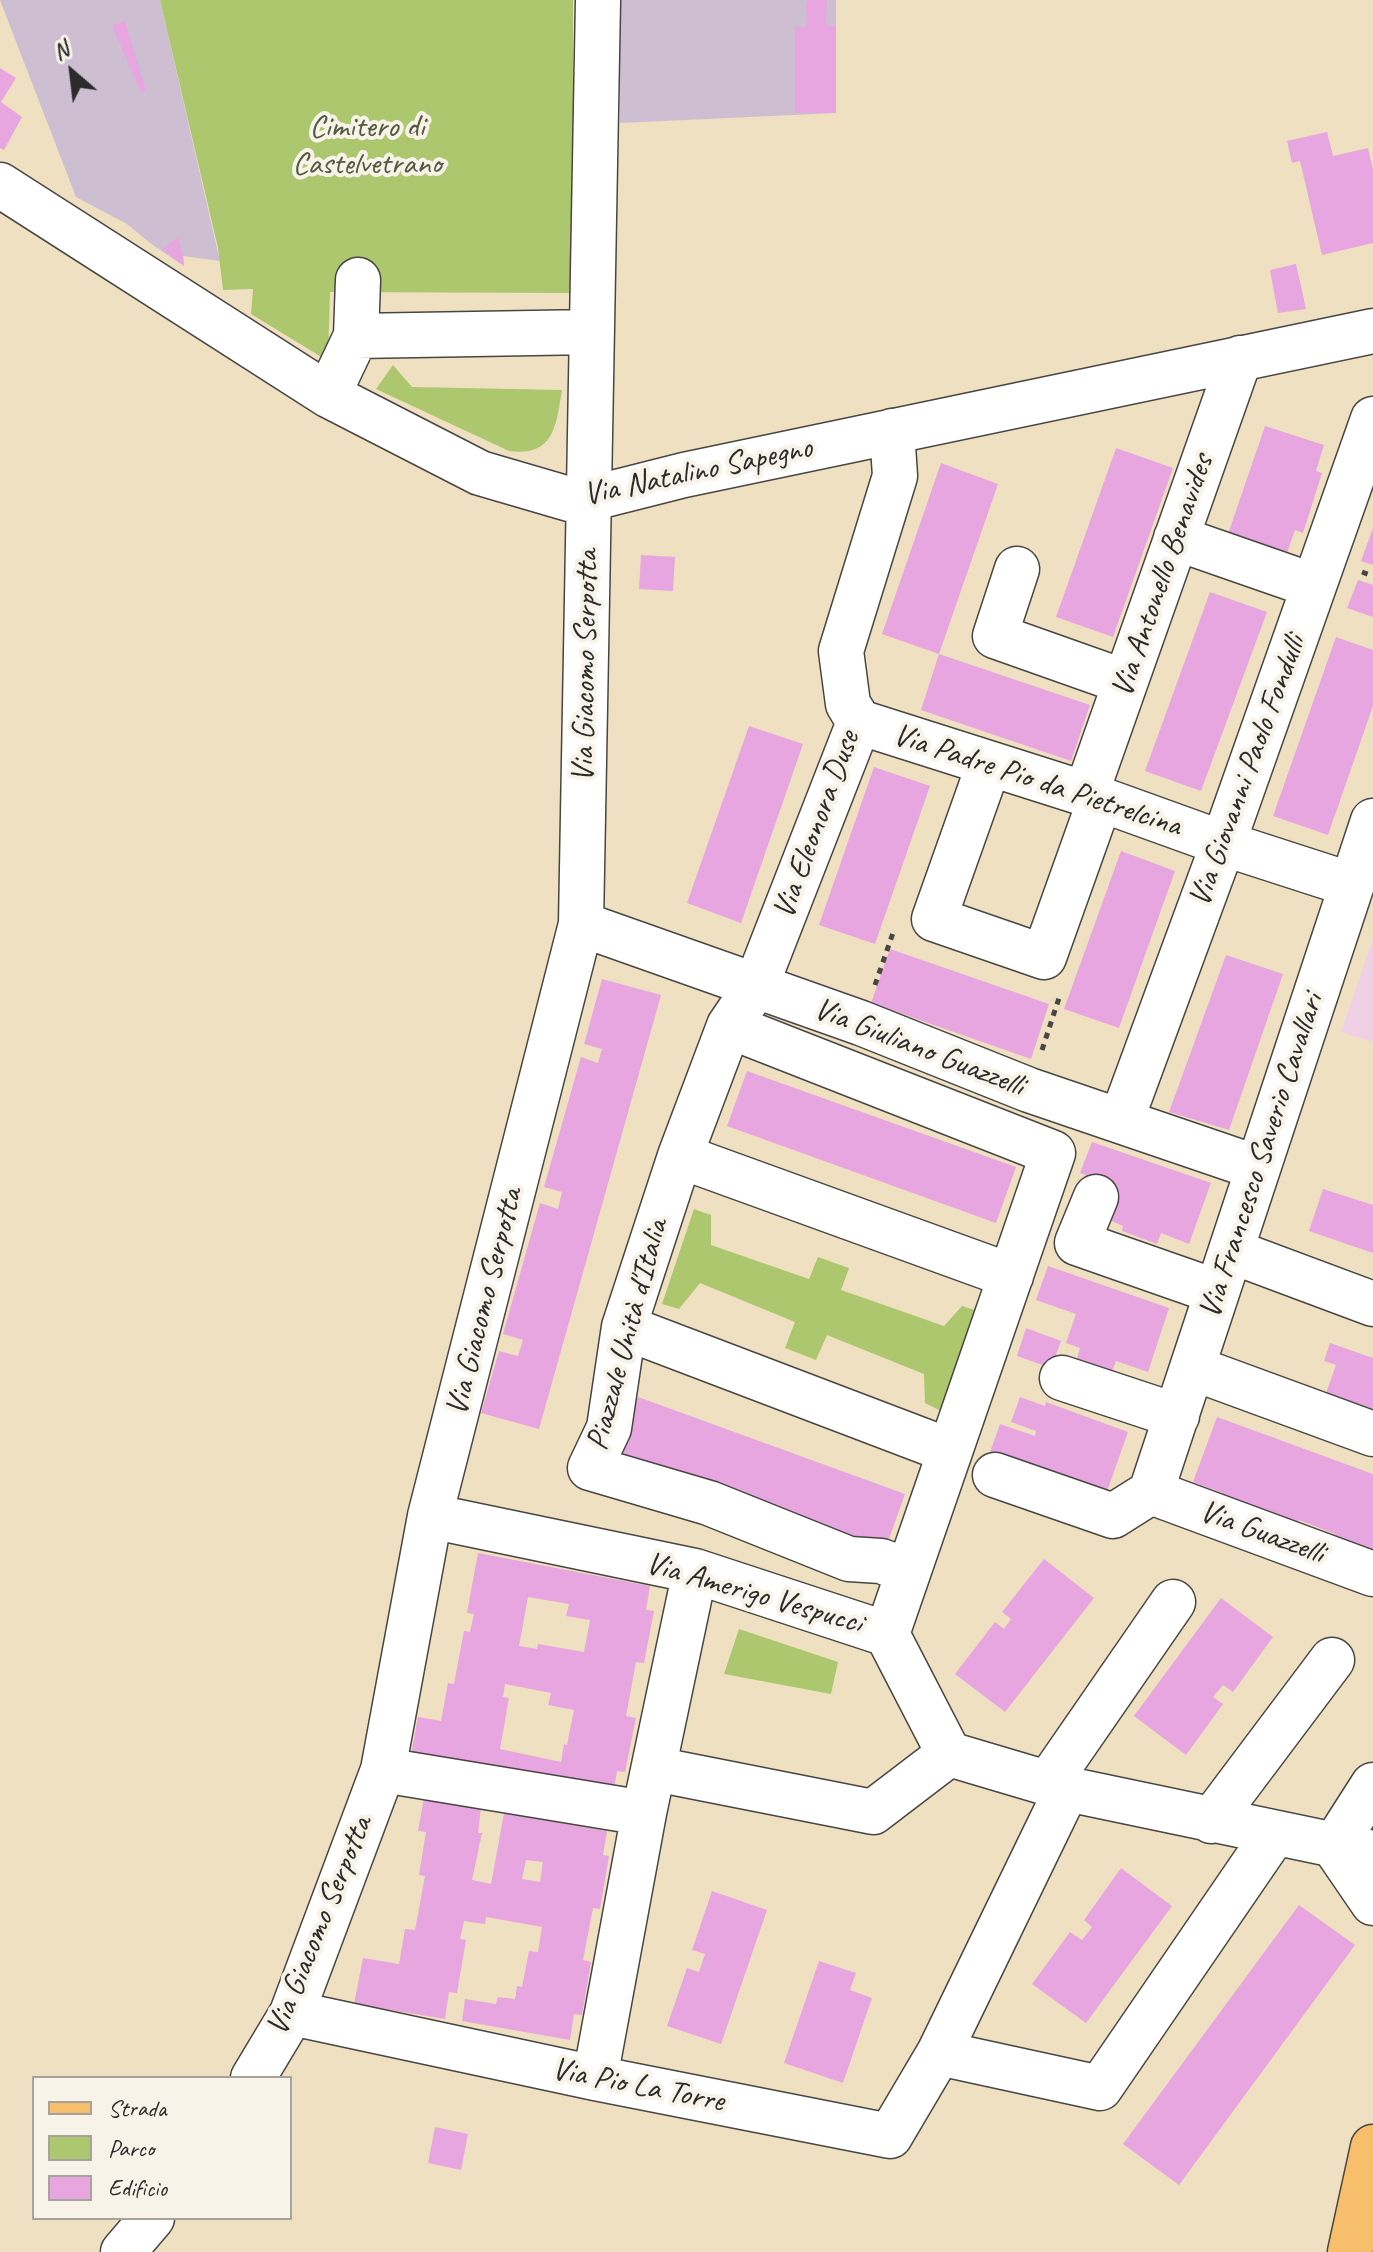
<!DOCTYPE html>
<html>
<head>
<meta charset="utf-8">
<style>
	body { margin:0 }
	#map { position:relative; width:1373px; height:2252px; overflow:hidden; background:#efe0c1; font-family:Caveat,sans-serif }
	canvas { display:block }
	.legend { position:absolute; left:32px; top:2076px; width:260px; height:144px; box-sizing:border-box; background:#f7f3e8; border:2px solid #a5a39c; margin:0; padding:10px 14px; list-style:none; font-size:24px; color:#2b2b2b }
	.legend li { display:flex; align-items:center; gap:16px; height:40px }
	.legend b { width:40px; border:2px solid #a5a39c }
	.north { position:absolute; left:32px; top:32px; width:80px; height:80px; -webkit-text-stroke:6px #f7f3e8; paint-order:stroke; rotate:332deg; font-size:22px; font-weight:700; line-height:32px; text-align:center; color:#2b2b2b }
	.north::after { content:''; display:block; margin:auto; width:28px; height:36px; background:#2b2b2b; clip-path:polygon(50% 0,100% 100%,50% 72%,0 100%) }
</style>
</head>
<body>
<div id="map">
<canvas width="1373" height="2252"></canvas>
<ul class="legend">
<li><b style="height:10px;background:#f7bf6c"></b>Strada</li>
<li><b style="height:22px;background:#adc76e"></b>Parco</li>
<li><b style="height:22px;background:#e8a6e0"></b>Edificio</li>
</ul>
<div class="north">N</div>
</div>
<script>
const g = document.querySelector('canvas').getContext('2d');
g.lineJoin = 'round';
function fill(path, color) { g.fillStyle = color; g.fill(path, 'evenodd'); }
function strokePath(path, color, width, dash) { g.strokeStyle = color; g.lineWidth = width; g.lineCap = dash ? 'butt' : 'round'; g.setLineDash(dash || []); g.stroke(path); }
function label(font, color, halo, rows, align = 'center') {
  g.font = font + ' Caveat,sans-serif'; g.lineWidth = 8; g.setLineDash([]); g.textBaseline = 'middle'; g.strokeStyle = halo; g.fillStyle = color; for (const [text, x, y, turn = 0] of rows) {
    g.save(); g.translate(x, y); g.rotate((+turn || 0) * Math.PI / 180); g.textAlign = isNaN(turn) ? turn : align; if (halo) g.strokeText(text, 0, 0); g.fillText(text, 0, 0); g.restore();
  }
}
fill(new Path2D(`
	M1373,939V1042L1341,1032Z`), '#f0d0e4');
fill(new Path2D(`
	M0,0H160L220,261L183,256L184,266L150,243L127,224L76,197Z
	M620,0H836V113L620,123Z`), '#cebed1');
fill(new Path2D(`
	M160,0H573V293L330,292L328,361L251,314L253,289L223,290L218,248Z
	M393,365L412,387L562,390C556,426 554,457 509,451L376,389Z
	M694,1209L711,1215V1245L809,1279L818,1257L849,1268L841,1290L944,1326L962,1306L978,1311L943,1412L925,1403L924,1374L827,1335L816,1360L785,1348L795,1322L700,1283L679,1309L662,1304Z
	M739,1629L838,1662L831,1694L724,1674Z`), '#adc76e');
fill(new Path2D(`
	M812,0H827L826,26H836V113H795V27H807L806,2Z
	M125,21L146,91L141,93L112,26Z
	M0,68L16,78L1,102L22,117L4,150L0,148Z
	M1327,132L1333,156L1368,148L1373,170V243L1322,255L1300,161L1292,163L1287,141Z
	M178,237L183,256L184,266L162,250Z
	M1296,264L1306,309L1278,313L1270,270Z
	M1265,426L1324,445L1316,471L1322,473L1303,533L1295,530L1287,553L1228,534Z
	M1116,448L1173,468L1113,637L1056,617Z
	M941,463L998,484L939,654L1090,705L1071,761L921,710L939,654L882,634Z
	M1373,528V565L1361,561Z
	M641,555L675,557L673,591L639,589Z
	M1358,580L1373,585V617L1347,608Z
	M1210,592L1267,612L1201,791L1145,771Z
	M1336,637L1373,650V706L1328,835L1273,816Z
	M749,726L803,744L741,923L687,903Z
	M874,767L930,786L875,944L819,925Z
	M1121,851L1175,871L1119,1028L1064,1009Z
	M890,949L1049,1004L1031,1059L871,1003Z
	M1226,955L1283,974L1229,1130L1169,1112Z
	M602,979L661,995L539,1429L481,1413L499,1351L518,1356L523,1340L503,1334L540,1203L558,1209L562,1192L544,1187L581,1057L598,1063L602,1049L584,1044Z
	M747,1071L1016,1167L996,1223L727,1126Z
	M1092,1142L1211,1183L1189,1244L1161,1233L1157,1244L1122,1231L1123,1226L1105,1218L1117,1186L1080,1173Z
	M1323,1189L1373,1205V1253L1309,1231Z
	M1048,1266L1169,1308L1148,1372L1116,1361L1112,1371L1077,1359L1080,1348L1066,1343L1076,1314L1036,1300Z
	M1026,1328L1061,1341L1051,1368L1017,1356Z
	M1330,1343L1373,1358V1409L1326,1393L1336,1365L1324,1361Z
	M638,1397L905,1494L885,1550L617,1452Z
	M1020,1397L1045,1406L1046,1402L1128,1432L1106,1494L990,1452L1000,1424L1035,1436L1036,1431L1011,1422Z
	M1217,1417L1373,1474V1557L1332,1542L1335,1534L1299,1520L1294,1532L1219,1500L1222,1493L1193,1482Z
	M478,1553L650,1586L646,1610L654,1611L644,1663L636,1662L626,1716L636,1718L625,1772L617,1771L613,1795L410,1760L418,1717L441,1721L448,1683L454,1684L464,1631L470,1632L474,1614L467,1613ZM528,1597L569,1604L566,1616L590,1620L584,1652L538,1644L537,1649L519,1646ZM505,1684L551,1693L548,1705L574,1710L567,1745L564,1744L561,1762L500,1749L509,1698L503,1697Z
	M1044,1559L1094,1598L1005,1712L955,1674L995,1622L1004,1629L1011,1619L1002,1612Z
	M1221,1598L1273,1637L1233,1692L1223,1685L1213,1697L1223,1704L1186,1755L1134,1716Z
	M424,1798L481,1808L478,1833H482L472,1880L491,1884L504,1813L607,1831L603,1855L609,1856L600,1909L593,1908L583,1960L591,1962L582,2015L574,2014L570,2040L462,2021L465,1999L496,2004L498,1997L515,1999L517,1986L522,1987L529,1951L538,1952L542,1927L486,1917L485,1924L464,1921L460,1939L466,1940L457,1993L449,1992L445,2019L354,2004L363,1958L399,1964L405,1929L415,1930L425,1876L419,1875L426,1832L418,1831ZM526,1860L543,1862L540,1882L522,1879Z
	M1121,1868L1172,1906L1086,2023L1032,1984L1070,1932L1082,1940L1092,1927L1084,1920Z
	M712,1891L767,1910L721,2044L667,2026L687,1968L699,1972L705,1954L692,1950Z
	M1299,1905L1355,1945L1179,2185L1123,2144Z
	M819,1961L856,1973L850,1990L872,1998L843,2083L784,2063Z
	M435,2127L468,2134L461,2170L428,2163Z`), '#e8a6e0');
const minor = new Path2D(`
	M0,185L328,395L480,473L569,499H589L684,475L1373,331
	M356,336L358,280
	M328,395L356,336L592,332
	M892,431L895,476L841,651L848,704L859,722L756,986L729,1026L680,1156L624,1327L609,1428L590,1468L709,1503L849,1559L881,1561L908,1571
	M1176,538L1314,586
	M1017,569L995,636L1125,682
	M859,722L1086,794L1222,843L1352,885
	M989,764L934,919L1044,957L1100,800
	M1086,794L1240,358
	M581,924L861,1023L1029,1090L1258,1168
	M729,1026L1053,1153L887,1634
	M1121,1121L1219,855L1373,419
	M680,1156L1011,1276
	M1096,1197L1077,1243L1217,1292
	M1231,1251L1373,1304
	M624,1327L950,1451
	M1193,1368L1373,1434
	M1062,1378L1177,1416
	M995,1475L1113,1516L1151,1492
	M1151,1492L1373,821
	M1151,1492L1373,1574
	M430,1516L695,1571L887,1634L949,1754L1067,1789L1373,1853
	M655,1769L873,1812L949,1754
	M383,1770L644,1813
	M1048,1783L1173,1602
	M1211,1821L1332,1660
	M1334,1846L1373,1785
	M1334,1846L1373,1903
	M292,2013L595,2078L890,2136L939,2053L1067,1789
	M939,2053L1100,2088L1274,1834
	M253,2078L292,2013L383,1770L430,1516L581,924L598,0
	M595,2078L644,1813L695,1571
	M123,2252L152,2218`);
const major = new Path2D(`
	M1350,2252L1373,2147`);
strokePath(minor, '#484642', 47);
strokePath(major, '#484642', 47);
strokePath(new Path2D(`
	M1362,572L1373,576
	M875,985L894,930
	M1042,1050L1060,995`), '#484642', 5, [6, 6]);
strokePath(minor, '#fff', 44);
strokePath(major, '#f7bf6c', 44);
label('32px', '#525a3f', '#f7f3e8', [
	["Cimitero di",367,128],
	["Castelvetrano",367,165]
]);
label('32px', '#2b2b2b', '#f7f3e8', [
	["Via Natalino Sapegno",698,472,-12],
	["Via Antonello Benavides",1163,576,-71],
	["Via Giacomo Serpotta",586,666,-89],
	["Via Giovanni Paolo Fondulli",1248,771,-70],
	["Via Padre Pio da Pietrelcina",1037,781,18],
	["Via Eleonora Duse",817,825,-70],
	["Via Giuliano Guazzelli",919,1048,21],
	["Via Francesco Saverio Cavallari",1262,1156,-72],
	["Via Giacomo Serpotta",485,1302,-76],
	["Piazzale Unità d'Italia",628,1335,-75],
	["Via Guazzelli",1262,1533,20],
	["Via Amerigo Vespucci",754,1594,16],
	["Via Giacomo Serpotta",320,1926,-68],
	["Via Pio La Torre",638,2086,11]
]);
</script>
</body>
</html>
